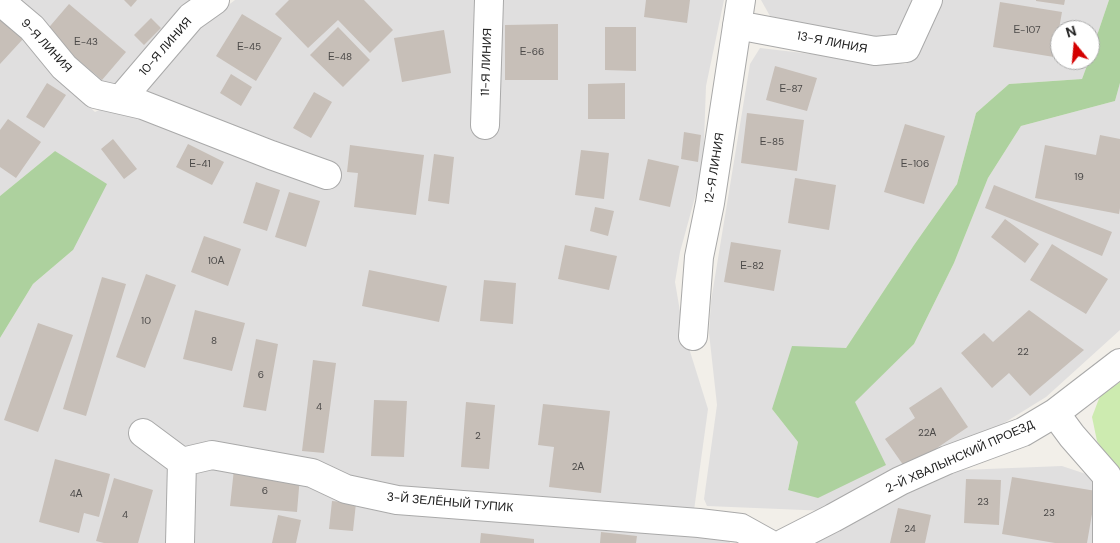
<!DOCTYPE html>
<html>
<head>
<meta charset="utf-8">
<style>
	body { margin:0 }
	#map { position:relative; width:1120px; height:543px; overflow:hidden; background:#f2efe9; font-family:"DM Sans",sans-serif }
	canvas { display:block }
	.north { position:absolute; left:1050px; top:20px; width:50px; height:50px; box-sizing:border-box; background:#fff; border:1px solid #a7a7a7; border-radius:50%; rotate:343deg; font-size:14px; font-weight:700; line-height:20px; text-align:center; color:#222 }
	.north::after { content:''; display:block; margin:auto; width:18px; height:22px; background:#d40000; clip-path:polygon(50% 0,100% 100%,50% 72%,0 100%) }
</style>
</head>
<body>
<div id="map">
<canvas width="1120" height="543"></canvas>
<div class="north">N</div>
</div>
<script>
const g = document.querySelector('canvas').getContext('2d');
g.lineJoin = 'round';
function fill(path, color) { g.fillStyle = color; g.fill(path, 'evenodd'); }
function strokePath(path, color, width, dash) { g.strokeStyle = color; g.lineWidth = width; g.lineCap = dash ? 'butt' : 'round'; g.setLineDash(dash || []); g.stroke(path); }
function label(font, color, halo, rows, align = 'center') {
  g.font = font + ' "DM Sans",sans-serif'; g.lineWidth = 4; g.setLineDash([]); g.textBaseline = 'middle'; g.strokeStyle = halo; g.fillStyle = color; for (const [text, x, y, turn = 0] of rows) {
    g.save(); g.translate(x, y); g.rotate((+turn || 0) * Math.PI / 180); g.textAlign = isNaN(turn) ? turn : align; if (halo) g.strokeText(text, 0, 0); g.fillText(text, 0, 0); g.restore();
  }
}
fill(new Path2D(`
	M11,0H203L129,78L107,87L69,60Z
	M235,0H724L706,86L703,168L680,252L675,282L683,329L708,409L692,525L729,539L730,543H0V338L33,284L73,250L55,151L0,196V12L54,74L95,112L141,89L202,25Z
	M761,0H920L904,32L895,38L880,40L770,16Z
	M941,0H1109L1090,56V30H1060V60H1089L1082,79L1009,84L976,113L957,184L914,245L846,348L772,409L798,442L788,490L854,402L914,344L954,263L988,178L1021,126L1115,101L1120,83V330L1046,397L978,439L941,446L906,469L828,511L707,506L704,499L717,405L709,333L711,301L750,64L760,48L880,62L906,64L915,52Z
	M1062,466L1095,477L1099,543H814L907,490L962,470Z`), '#e0dfdf');
fill(new Path2D(`
	M1120,382V475L1097,441L1092,417L1100,396Z`), '#cdebb0');
fill(new Path2D(`
	M1109,0H1120V83L1115,101L1021,126L988,178L954,263L914,344L855,402L886,465L818,498L788,490L798,442L772,409L792,346L846,348L914,245L957,184L976,113L1009,84L1082,79L1089,60H1090V56Z
	M55,151L107,184L73,250L33,284L0,338V196Z`), '#add19e');
fill(new Path2D(`
	M124,0H137L131,7Z
	M289,0H364L393,30L370,53L338,20L308,48L275,14Z
	M646,0H690L687,23L644,17Z
	M1036,0H1065L1064,5L1036,1Z
	M1000,2L1062,12L1054,57L993,47Z
	M69,4L126,52L102,80L45,32Z
	M242,14L282,38L256,81L216,56Z
	M0,18L23,39L0,64Z
	M151,18L161,28L144,45L134,35Z
	M558,24V80H505V25Z
	M338,27L370,60L343,87L310,55Z
	M605,27H636V71L605,70Z
	M444,30L451,73L402,82L394,38Z
	M775,66L817,78L807,111L766,100Z
	M231,74L252,87L241,106L220,93Z
	M47,83L66,95L44,128L26,117Z
	M625,83V119H588V84Z
	M314,92L332,102L311,138L293,128Z
	M747,113L804,120L797,171L741,163Z
	M8,119L41,142L16,178L0,167V130Z
	M905,124L945,136L924,204L884,192Z
	M684,132L701,135L698,162L681,159Z
	M1100,135L1120,139V208L1119,214L1035,198L1045,145L1096,155Z
	M113,139L137,169L124,179L101,149Z
	M188,144L224,162L212,185L176,167Z
	M350,145L424,155L416,215L354,207L358,173L347,172Z
	M581,150L609,153L604,199L575,195Z
	M434,154L454,157L449,204L428,201Z
	M648,159L679,166L670,207L639,200Z
	M795,178L836,185L829,230L788,223Z
	M256,182L280,190L267,231L243,223Z
	M994,185L1112,232L1102,256L985,208Z
	M289,192L320,201L306,247L275,237Z
	M595,207L614,211L608,236L590,231Z
	M1005,219L1039,244L1025,263L991,237Z
	M204,236L241,249L228,286L191,272Z
	M731,242L781,250L774,291L724,282Z
	M1052,244L1108,279L1086,314L1030,280Z
	M565,245L617,256L609,290L558,279Z
	M369,270L447,286L439,322L362,306Z
	M146,274L176,285L145,368L116,357Z
	M102,277L126,284L86,416L63,409Z
	M484,280L516,283L513,324L480,321Z
	M195,310L245,323L232,371L183,359Z
	M1029,310L1084,350L1030,396L1009,373L992,388L961,353L984,333L993,342Z
	M38,323L73,335L38,432L4,420Z
	M256,339L278,344L266,411L243,407Z
	M313,360L336,363L324,453L302,451Z
	M941,387L968,427L906,469L885,439L915,418L909,408Z
	M374,400L407,401L404,457L371,456Z
	M466,402L495,405L489,469L461,467Z
	M543,404L610,411L601,493L549,487L554,447L538,445Z
	M55,459L110,474L99,517L84,513L79,533L39,522Z
	M234,469L300,476L297,512L230,506Z
	M1012,477L1096,491L1087,543H1055L1002,534Z
	M114,478L153,490L138,543H104L96,541Z
	M966,479L1001,480L999,525L964,523Z
	M332,501L356,503L353,531L329,529Z
	M898,508L931,515L925,543H890Z
	M278,515L301,520L296,543H272Z
	M601,532L637,536L636,543H600Z
	M481,533L534,539V543H480Z`), '#c7bfb8');
const minor = new Path2D(`
	M0,1L32,28L64,67L95,94L143,105L271,155L327,175
	M737,25L875,51L906,48L928,0
	M121,99L191,17L215,0
	M485,125L489,0
	M693,336L699,257L710,203L741,0
	M1055,413L1072,436L1107,476V543
	M143,433L182,462L212,455L312,473L346,489L397,500L699,523L741,528L768,543
	M180,543L182,462
	M784,543L833,518L900,481L947,460L1023,432L1055,413L1120,363`);
strokePath(minor, '#a9a9a9', 30);
strokePath(minor, '#fff', 28);
label('10px', '#4b4948', null, [
	["Е-107",1027,30],
	["Е-43",86,42],
	["Е-45",249,47],
	["Е-66",532,52],
	["Е-48",340,57],
	["Е-87",791,89],
	["Е-85",772,142],
	["Е-41",200,164],
	["Е-106",915,164],
	["19",1079,177],
	["10А",216,261],
	["Е-82",752,266],
	["10",146,321],
	["8",214,341],
	["22",1023,352],
	["6",261,375],
	["4",319,407],
	["22А",927,433],
	["2",478,436],
	["2А",578,467],
	["6",265,491],
	["4А",76,494],
	["23",983,502],
	["23",1049,513],
	["4",125,515],
	["24",910,529]
]);
label('12px', '#222', '#fff', [
	["13-Я ЛИНИЯ",832,43,11],
	["9-Я ЛИНИЯ",46,46,47],
	["10-Я ЛИНИЯ",166,47,-49],
	["11-Я ЛИНИЯ",487,62,-88],
	["12-Я ЛИНИЯ",715,168,-81],
	["2-Й ХВАЛЫНСКИЙ ПРОЕЗД",960,457,-24],
	["3-Й ЗЕЛЁНЫЙ ТУПИК",450,503,5]
]);
</script>
</body>
</html>
